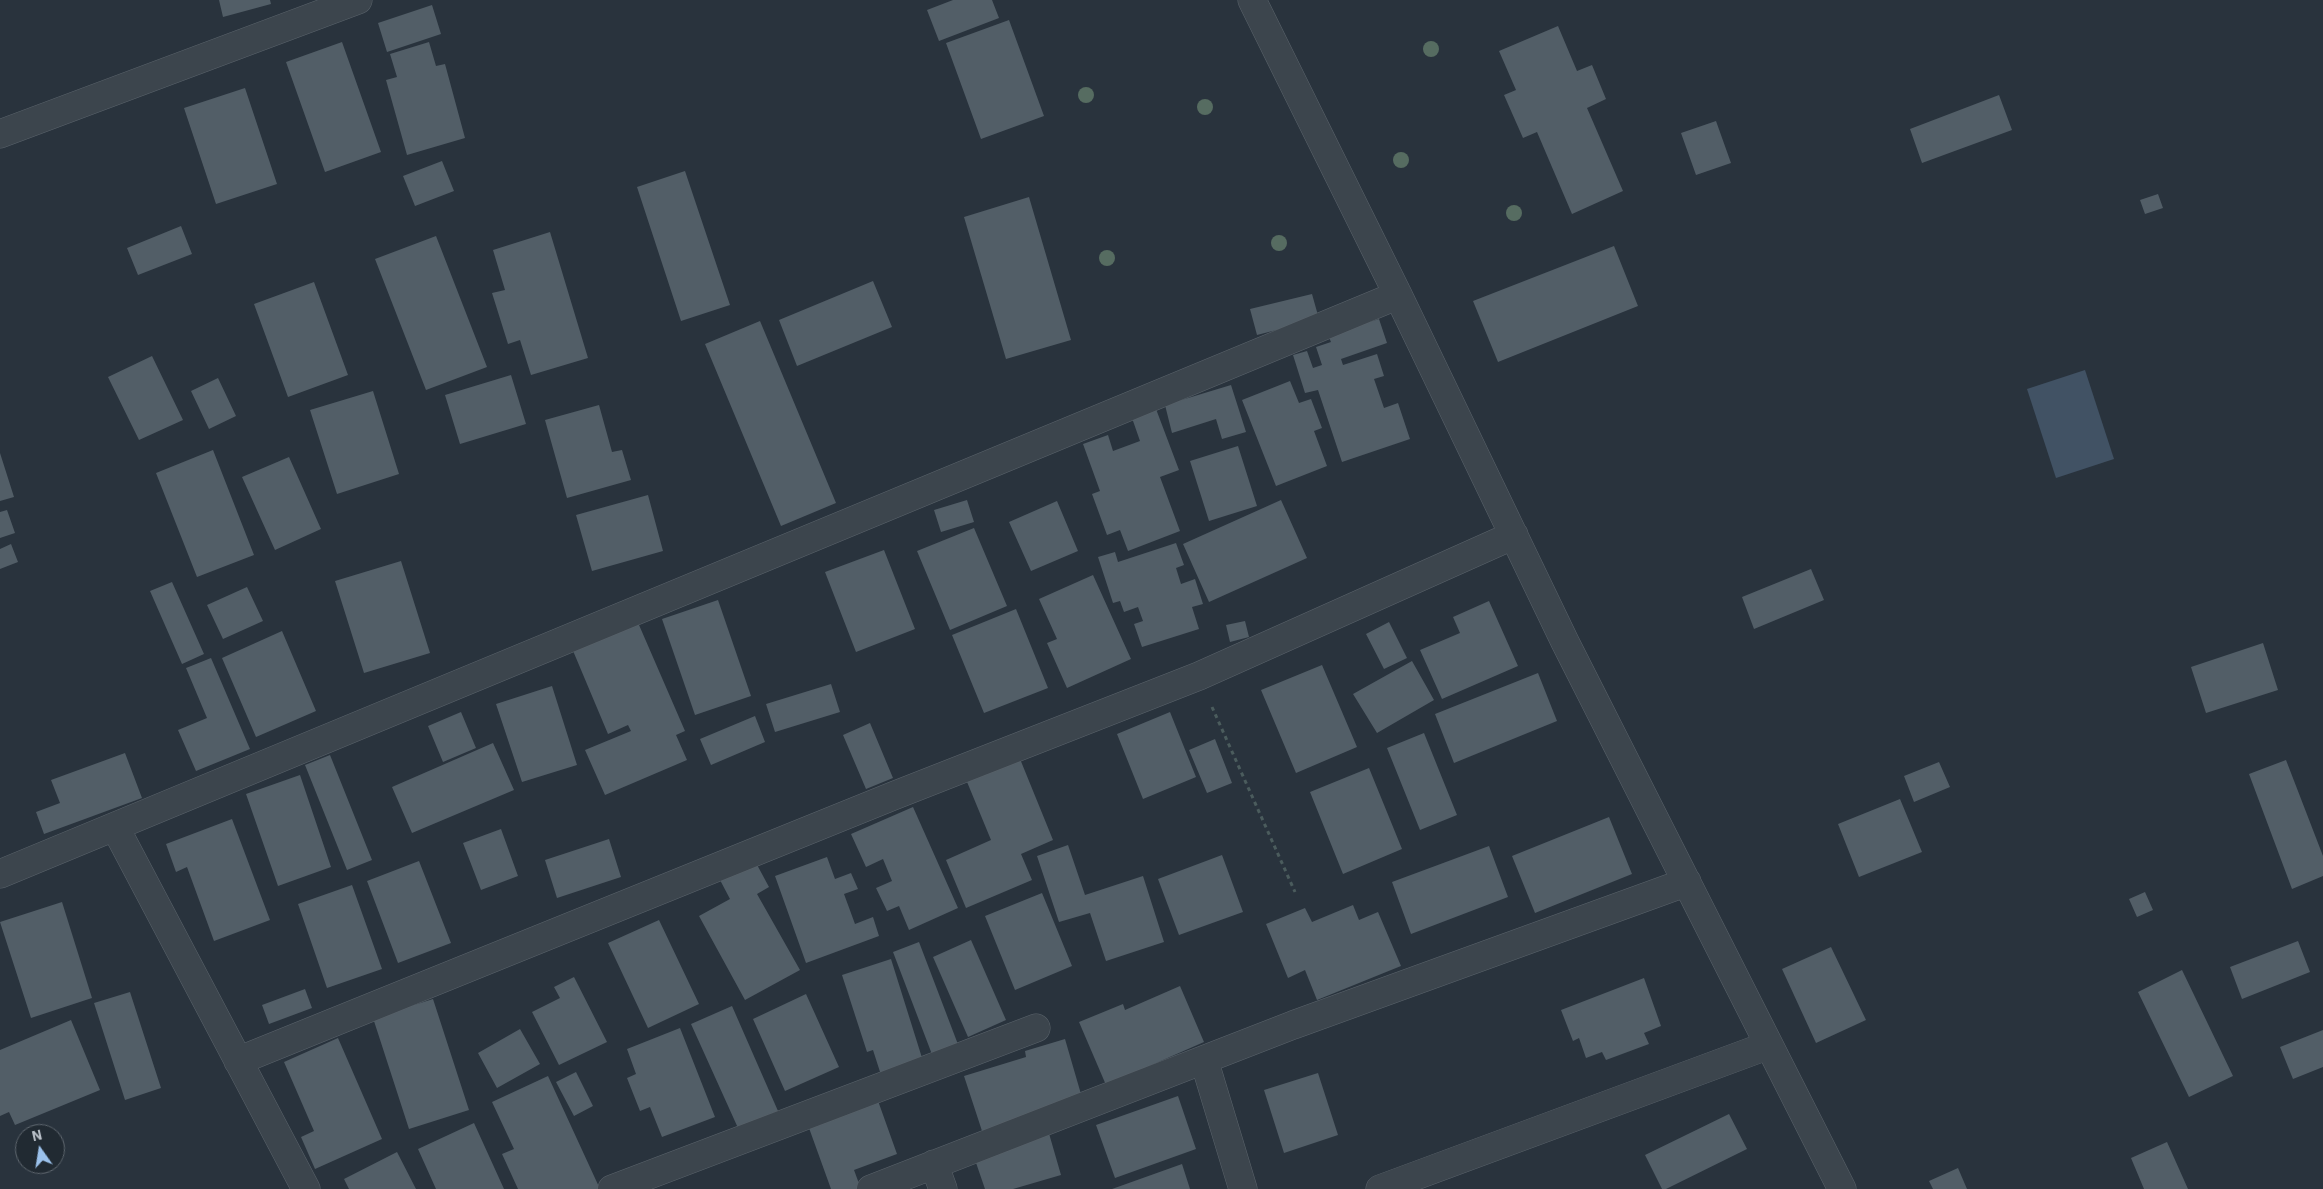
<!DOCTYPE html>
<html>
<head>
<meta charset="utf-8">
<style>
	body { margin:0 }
	#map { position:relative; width:2323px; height:1189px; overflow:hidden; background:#29333d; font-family:"IBM Plex Sans",sans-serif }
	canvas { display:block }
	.north { position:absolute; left:15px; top:1124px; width:50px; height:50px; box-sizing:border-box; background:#212a32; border:1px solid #5e666e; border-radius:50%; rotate:347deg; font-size:14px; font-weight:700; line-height:20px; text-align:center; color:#b9c0c8 }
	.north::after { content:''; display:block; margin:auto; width:18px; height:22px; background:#9bc1eb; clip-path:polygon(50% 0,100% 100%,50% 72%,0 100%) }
</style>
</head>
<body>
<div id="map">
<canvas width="2323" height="1189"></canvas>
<div class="north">N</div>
</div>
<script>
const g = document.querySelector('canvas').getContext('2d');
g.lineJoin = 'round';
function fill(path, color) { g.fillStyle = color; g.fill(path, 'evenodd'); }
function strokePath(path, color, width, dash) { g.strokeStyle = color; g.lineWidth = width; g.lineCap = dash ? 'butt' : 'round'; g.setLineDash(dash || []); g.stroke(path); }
fill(new Path2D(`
	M2085,370L2114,459L2056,478L2027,389Z`), '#415264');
fill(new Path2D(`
	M219,0H270L271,4L223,17Z
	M953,0H992L999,18L939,41L927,10Z
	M432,5L441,34L387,52L378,23Z
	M1009,20L1044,116L981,139L946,43Z
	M1558,26L1577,71L1592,65L1606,99L1587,108L1623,191L1572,214L1537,132L1523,138L1504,95L1516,90L1499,51Z
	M342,42L381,152L325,172L286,62Z
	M429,42L436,66L445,64L465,138L407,155L386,80L397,77L390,54Z
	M245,88L277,184L216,204L184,108Z
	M1999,95L2012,130L1922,163L1910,129Z
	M1716,121L1731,163L1696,175L1681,133Z
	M442,161L454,191L415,206L403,176Z
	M685,171L730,305L681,321L637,187Z
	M2158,194L2163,208L2145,214L2140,200Z
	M1029,197L1071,340L1006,359L964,217Z
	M181,226L192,254L138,275L127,248Z
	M550,232L588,358L531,375L520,340L508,344L492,293L505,290L493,250Z
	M436,236L487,367L426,390L375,259Z
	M1614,246L1638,306L1498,362L1473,301Z
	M873,281L892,327L797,366L779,320Z
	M314,282L348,375L288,397L254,304Z
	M1312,294L1319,319L1257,335L1250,309Z
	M1379,319L1387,343L1341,359L1343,365L1377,354L1384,376L1374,379L1384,408L1398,403L1410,439L1342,462L1318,390L1305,393L1293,355L1307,351L1313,368L1322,365L1316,347L1331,342L1328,335Z
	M760,321L836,503L781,526L705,344Z
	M152,356L183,420L139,440L108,377Z
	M511,375L526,424L460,444L445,395Z
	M218,378L236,416L209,429L191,391Z
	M1290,381L1299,403L1311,399L1322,428L1314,431L1327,466L1276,486L1242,400Z
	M1231,385L1246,432L1222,439L1216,419L1172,433L1165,405Z
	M373,391L399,474L337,494L310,410Z
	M599,405L612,452L622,450L631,480L567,498L545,420Z
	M1156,409L1179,470L1160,477L1180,531L1128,551L1120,530L1107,535L1092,494L1100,491L1083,444L1108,435L1113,451L1140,441L1132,418Z
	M1238,446L1257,506L1209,521L1190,461Z
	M213,450L254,555L197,577L156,473Z
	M0,453L14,497L0,501Z
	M289,457L321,529L275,550L242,477Z
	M648,495L663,551L592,571L576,515Z
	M967,500L974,522L941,532L934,510Z
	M1281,500L1307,558L1209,602L1183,544Z
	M1057,501L1078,551L1031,571L1009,522Z
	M7,510L15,533L0,538V512Z
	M974,528L1007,606L950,630L917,551Z
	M1176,543L1184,565L1176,568L1181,584L1195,579L1203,604L1192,607L1199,629L1142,647L1134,624L1143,621L1138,607L1124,612L1120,601L1113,603L1098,557L1115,552L1118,562Z
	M11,544L18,562L0,569V549Z
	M884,550L915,629L856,652L825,572Z
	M401,561L430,653L364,673L335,581Z
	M1811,569L1824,600L1754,629L1742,597Z
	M1093,575L1131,659L1067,688L1047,643L1057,639L1039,599Z
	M172,582L204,654L182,664L150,591Z
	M247,587L263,621L223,639L207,605Z
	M718,600L751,696L695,715L662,619Z
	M1489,601L1518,666L1442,699L1420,650L1460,633L1453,617Z
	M1016,609L1048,688L984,713L952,635Z
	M636,618L685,731L676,735L687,760L605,795L585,750L631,731L628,725L608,734L571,646Z
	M1245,621L1249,637L1230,642L1226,625Z
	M1389,622L1407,658L1384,669L1366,634Z
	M282,631L316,711L256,737L222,658Z
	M2263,643L2278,690L2206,713L2191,667Z
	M211,658L250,749L196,771L178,730L207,718L186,668Z
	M1412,661L1434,700L1377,733L1353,694Z
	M1322,665L1357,747L1296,773L1261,690Z
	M1538,673L1557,721L1454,763L1435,714Z
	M831,684L840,712L775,732L766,704Z
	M552,686L577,765L522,782L496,704Z
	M461,712L476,748L443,762L428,726Z
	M1170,712L1196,777L1143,799L1117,734Z
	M755,716L765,742L711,765L700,739Z
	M870,723L893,778L866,789L843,735Z
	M1424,733L1457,815L1420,830L1387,748Z
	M1215,739L1232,783L1207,793L1189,750Z
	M493,743L514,790L412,833L392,787Z
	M125,753L142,798L44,834L36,812L60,803L51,780Z
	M1018,754L1053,840L1021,854L1032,880L966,908L946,860L991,840L965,777Z
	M330,755L372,860L347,870L305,765Z
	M2286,760L2323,856V876L2292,889L2249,774Z
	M1939,762L1950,787L1914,802L1904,776Z
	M1369,768L1402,849L1343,874L1310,792Z
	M300,775L331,867L278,886L246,794Z
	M1900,799L1922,852L1859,877L1838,824Z
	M913,807L958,908L909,930L899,906L887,911L876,888L892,881L883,859L866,867L851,834Z
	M1609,817L1632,874L1535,913L1512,856Z
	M232,819L270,920L214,941L187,867L176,872L166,844Z
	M501,829L518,876L481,890L463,843Z
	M609,839L621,877L557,898L545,860Z
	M1068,845L1085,895L1143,876L1164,942L1106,961L1090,913L1059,922L1037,856Z
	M1489,846L1508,897L1411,934L1392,882Z
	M1222,855L1243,912L1179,935L1158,879Z
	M827,857L835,879L851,873L858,889L844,894L855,924L873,917L879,936L806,963L775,876Z
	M419,861L451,943L398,963L367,881Z
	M755,861L769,887L757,894L800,970L745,1000L699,916L730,899L720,880Z
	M352,885L382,969L327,988L298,904Z
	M2145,892L2153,910L2137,917L2129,899Z
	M1042,893L1072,966L1015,990L985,916Z
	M62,902L92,998L31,1018L0,922Z
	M1353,905L1359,920L1378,912L1401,966L1317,1000L1305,970L1288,978L1266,924L1305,908L1312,922Z
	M659,920L699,1004L648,1028L608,943Z
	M971,940L1006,1020L968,1037L933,957Z
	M2298,941L2310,972L2242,999L2230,967Z
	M919,942L959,1047L933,1057L893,952Z
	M1831,947L1866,1020L1816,1043L1782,969Z
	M891,959L923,1061L881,1075L873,1050L867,1052L842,975Z
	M2182,970L2233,1076L2189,1097L2138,992Z
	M574,977L607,1042L559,1065L532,1012L560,998L554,987Z
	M1644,978L1661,1026L1644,1033L1649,1044L1606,1060L1602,1052L1586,1058L1579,1038L1573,1041L1561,1010Z
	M1180,986L1204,1042L1106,1085L1079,1022L1123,1004L1125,1010Z
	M305,989L312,1008L269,1024L262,1005Z
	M130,992L161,1088L125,1100L94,1003Z
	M806,994L839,1067L785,1091L753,1019Z
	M433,999L469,1110L409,1129L373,1018Z
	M732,1006L778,1111L738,1128L691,1024Z
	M71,1020L100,1090L15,1125L9,1112L0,1116V1050Z
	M680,1028L715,1117L662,1137L650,1107L640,1111L627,1078L636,1074L627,1049Z
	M520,1029L540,1064L497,1088L478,1053Z
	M2323,1030V1067L2293,1079L2280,1047Z
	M338,1038L382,1139L315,1169L301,1137L314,1131L284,1062Z
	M1065,1039L1083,1101L982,1131L964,1076L1026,1057L1025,1051Z
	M576,1072L593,1106L574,1116L556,1082Z
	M1318,1073L1338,1135L1284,1153L1264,1090Z
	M548,1076L600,1189H518L502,1154L514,1149L492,1102Z
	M1178,1096L1196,1149L1115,1178L1096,1125Z
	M877,1098L897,1154L854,1170L861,1189H831L809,1128Z
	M1729,1114L1747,1149L1666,1189H1662L1645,1155Z
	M474,1123L504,1189H436L418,1149Z
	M1048,1130L1061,1175L1013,1189H985L973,1154Z
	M2167,1142L2188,1189H2144L2131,1158Z
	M397,1152L416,1189H349L344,1179Z
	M1182,1164L1190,1189H1112Z
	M1958,1168L1967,1189H1933L1929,1181Z`), '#525e67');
const street = new Path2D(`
	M1252,0L1398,295L1565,642L1842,1189
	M0,134L358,0
	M115,827L306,1189
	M0,874L1398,295
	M1204,1060L1243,1189
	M238,1061L893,796L1199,676L1514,535
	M934,1164L943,1189
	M612,1189L1036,1028
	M871,1189L1293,1025L1687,882
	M1380,1189L1769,1045`);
strokePath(street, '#5a636b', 29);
strokePath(new Path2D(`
	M1212,707L1295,892`), '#4b5c5d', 3, [4, 4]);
strokePath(street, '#3c454d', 28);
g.fillStyle = '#566c61';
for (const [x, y] of [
	[1431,49],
	[1086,95],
	[1205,107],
	[1401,160],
	[1514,213],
	[1279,243],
	[1107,258]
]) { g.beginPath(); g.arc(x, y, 8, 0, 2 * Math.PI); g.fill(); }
</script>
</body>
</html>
